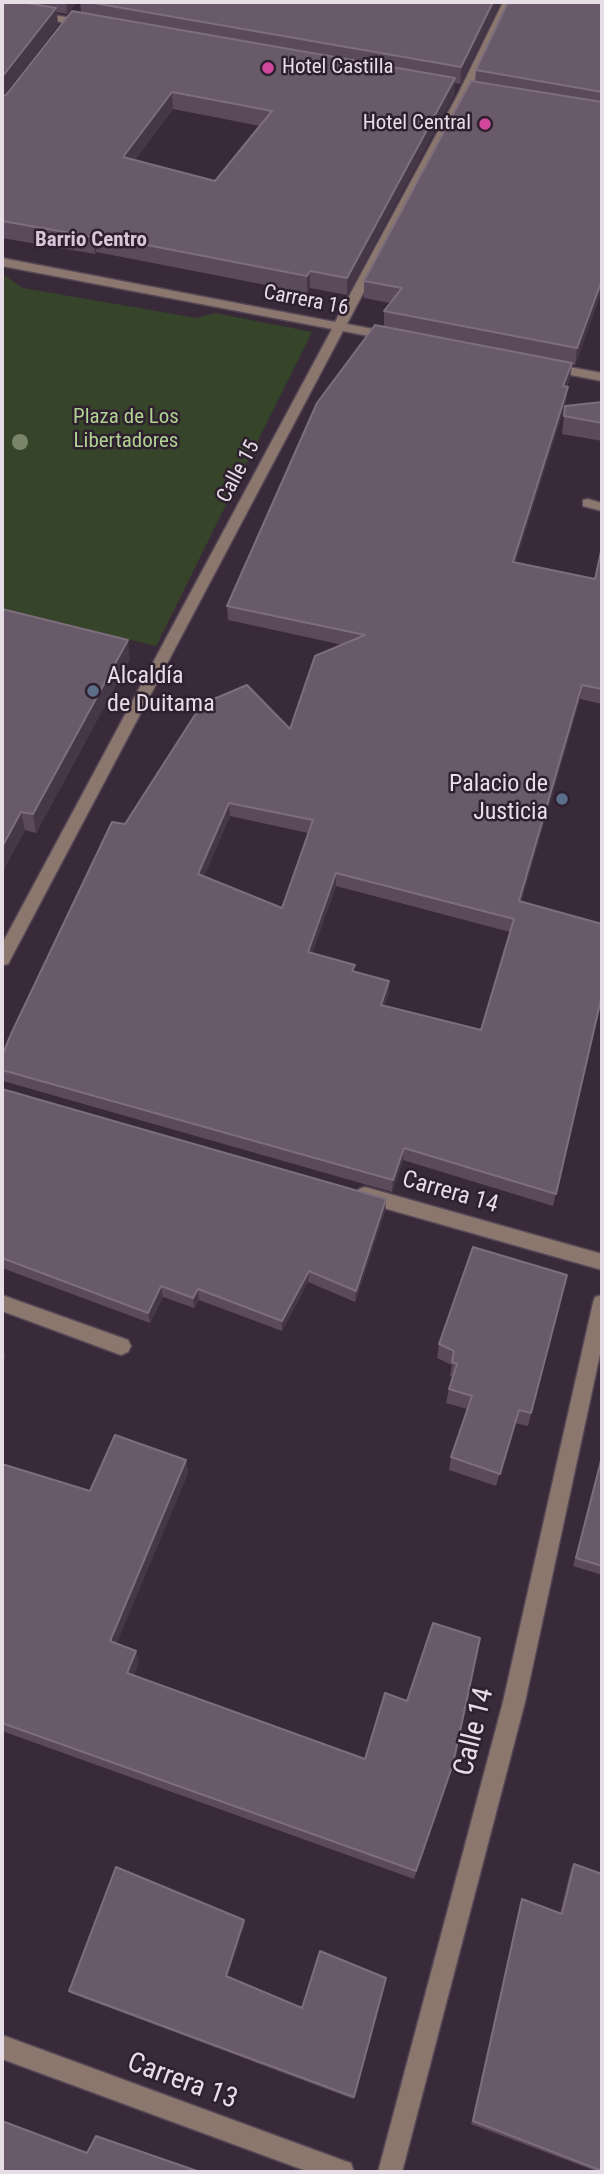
<!DOCTYPE html>
<html>
<head>
<meta charset="utf-8">
<style>
	body { margin:0 }
	#map { position:relative; width:604px; height:2174px; overflow:hidden; background:#392a3a; font-family:"Roboto Condensed",sans-serif }
	canvas { display:block }
	.frame { position:absolute; inset:0; border:4px solid #e6dde7; pointer-events:none }
</style>
</head>
<body>
<div id="map">
<canvas width="604" height="2174"></canvas>
<div class="frame"></div>
</div>
<script>
const g = document.querySelector('canvas').getContext('2d');
g.lineJoin = 'round';
function fill(path, color) { g.fillStyle = color; g.fill(path, 'evenodd'); }
function strokePath(path, color, width, dash) { g.strokeStyle = color; g.lineWidth = width; g.lineCap = dash ? 'butt' : 'round'; g.setLineDash(dash || []); g.stroke(path); }
function label(font, color, halo, rows, align = 'center') {
  g.font = font + ' "Roboto Condensed",sans-serif'; g.lineWidth = 5; g.setLineDash([]); g.textBaseline = 'middle'; g.strokeStyle = halo; g.fillStyle = color; for (const [text, x, y, turn = 0] of rows) {
    g.save(); g.translate(x, y); g.rotate((+turn || 0) * Math.PI / 180); g.textAlign = isNaN(turn) ? turn : align; if (halo) g.strokeText(text, 0, 0); g.fillText(text, 0, 0); g.restore();
  }
}
fill(new Path2D(`
	M2,274L23,288L197,318L215,313L312,332L156,646L2,609Z`), '#364529');
const minor = new Path2D(`
	M503,2H513L467,96L347,324L394,333L400,337L394,341L343,331L8,964L2,965V944L332,329L2,266V258L335,322L457,96Z
	M2,6L89,21L94,24L89,27L2,12Z
	M548,363L602,373V381L544,370V364Z
	M588,499L602,503V511L583,506V500Z
	M365,1187L602,1254V1270L359,1201L356,1195L359,1189Z
	M2,1295L128,1340L131,1346L128,1352L121,1355L2,1311Z
	M602,1295V1345L525,1702L402,2172H378L503,1702L593,1303L595,1297Z
	M2,2035L342,2160L351,2163L354,2172H309L2,2059Z`);
strokePath(minor, '#554756', 3);
fill(minor, '#8b776d');
g.fillStyle = '#7a866a';
for (const [x, y] of [
	[20,442]
]) { g.beginPath(); g.arc(x, y, 8, 0, 2 * Math.PI); g.fill(); }
fill(new Path2D(`
	M2,2H77L67,14L57,12L58,25L3,96L6,95L81,13L80,2H500L460,84L455,83L454,95L347,295L310,288L307,293L96,252L95,254L2,238ZM173,109L260,126L215,181L135,160Z
	M602,2V290L575,365H572L570,377L567,387L566,402L515,563L595,579L602,547V704L580,699L521,902L602,995L553,1206L403,1160L392,1192L3,1081L2,1082V1056L125,824L290,729L343,645L228,620L227,606L384,327V311L390,303L364,298V281L475,82L476,70ZM230,816L308,833L282,908L204,876ZM336,886L510,932L481,1030L384,1006L389,993V981L354,972L312,953Z
	M602,402V441L562,434L565,406Z
	M2,609L130,659L36,833L25,830L2,873Z
	M2,1089L386,1199L385,1211L355,1302L308,1282L282,1331L199,1300L194,1308L163,1297L150,1323L2,1268Z
	M567,1275L528,1426L515,1423L496,1486L449,1470L451,1457L467,1409L446,1403L449,1389L452,1377L450,1376L452,1365L437,1358L439,1344Z
	M602,1454V1575L573,1566Z
	M186,1460L188,1473L116,1644L136,1651L139,1662L133,1676L365,1759L453,1764L414,1879L2,1731V1464L90,1491Z
	M574,1864L602,1874V2172H598L471,2124L520,1904L522,1899L560,1913L571,1869Z
	M244,1920L245,1923L227,1977L302,2008L386,1978L353,2099L70,1993L69,1991Z`), '#5a4a5b');
fill(new Path2D(`
	M66,2H77L67,14Z
	M493,2H500L460,84L461,67Z
	M56,8L58,25L2,97V77Z
	M455,78L454,95L347,295V278Z
	M172,92L173,109L125,174L123,157Z
	M95,235L96,252L95,254L93,237Z
	M310,271V288L307,293V276Z
	M602,280V290L575,365L577,348Z
	M572,363L570,377L561,401L563,386Z
	M568,387L566,402L511,577L513,562Z
	M128,640L130,659L36,833L33,814Z
	M582,685L580,699L517,915L519,901Z
	M229,803L230,816L199,887L198,874Z
	M21,812L25,830L2,873V847Z
	M336,873V886L308,965V952Z
	M389,981V993L380,1018L381,1005Z
	M404,1148L403,1160L392,1192L393,1180Z
	M386,1199L385,1211L355,1302L356,1291Z
	M309,1271L308,1282L282,1331V1321Z
	M161,1286L163,1297L150,1323L148,1313Z
	M198,1289L199,1300L194,1308L193,1298Z
	M4,1351L6,1357L2,1363V1353Z
	M186,1460L188,1473L113,1652L110,1641Z
	M136,1651L139,1662L130,1684L127,1673Z
	M244,1920L245,1923L227,1978L226,1976Z`), '#463747');
const building = new Path2D(`
	M2,2H21L56,8L2,77Z
	M88,2H493L461,67Z
	M508,2H602V92L476,70Z
	M72,11L455,78L347,278L310,271L307,276L95,235L93,237L2,221V96L6,95ZM172,92L272,111L215,181L123,157Z
	M471,81L602,102V280L577,348L384,311L402,288L364,281Z
	M375,325L572,363L563,386L568,387L513,562L595,579L602,547V689L582,685L519,901L602,924V995L556,1194L404,1148L393,1180L2,1070V1056L11,1034L112,822L125,824L202,704L247,685L290,729L315,656L365,635L227,606L317,403ZM229,803L313,820L282,908L198,874ZM336,873L514,919L481,1030L381,1005L389,981L352,971L355,965L308,952Z
	M602,402V423L564,416L565,406Z
	M2,609L128,640L33,814L21,812L2,847Z
	M2,1089L386,1199L356,1291L309,1271L282,1321L198,1289L193,1298L161,1286L148,1313L2,1258Z
	M473,1247L567,1275L531,1413L519,1410L500,1474L451,1457L472,1396L449,1389L457,1364L452,1362L454,1351L439,1344Z
	M115,1435L186,1460L110,1641L136,1651L127,1673L365,1759L385,1693L407,1701L433,1623L480,1638L453,1764L416,1871L2,1723V1464L90,1491Z
	M602,1457V1566L576,1558Z
	M574,1864L602,1874V2171L473,2121L522,1899L562,1914Z
	M116,1867L244,1920L226,1976L302,2008L320,1951L386,1978L354,2097L69,1991Z
	M2,2121L87,2153L96,2136L200,2172H2Z`);
fill(building, '#695a6a');
strokePath(building, '#7c6e7d', 2);
for (const [x, y, r, color] of [
	[268,68,7,"#d1479c"],
	[485,124,7,"#d1479c"],
	[93,691,7,"#5c6f8a"],
	[562,799,7,"#5c6f8a"]
]) { const dot = new Path2D(); dot.arc(x, y, r, 0, 2 * Math.PI); g.fillStyle = color; g.fill(dot); strokePath(dot, '#2f2030', 2.5); }
label('21px', '#e6dde7', '#2f2030', [
	["Hotel Castilla",282,68],
	["Hotel Central",471,124,"right"]
], 'left');
label('bold 21px', '#d9c6da', '#2f2030', [
	["Barrio Centro",91,241]
]);
label('21px', '#e6dde7', '#2f2030', [
	["Carrera 16",306,301,11],
	["Calle 15",239,472,-62]
]);
label('21px', '#afd291', '#2f2030', [
	["Plaza de Los",126,418],
	["Libertadores",126,442]
]);
label('24px', '#e6dde7', '#2f2030', [
	["Alcaldía",107,677],
	["de Duitama",107,705],
	["Palacio de",548,785,"right"],
	["Justicia",548,813,"right"]
], 'left');
label('24px', '#e6dde7', '#2f2030', [
	["Carrera 14",450,1193,16]
]);
label('28px', '#e6dde7', '#2f2030', [
	["Calle 14",475,1732,-76],
	["Carrera 13",182,2082,20]
]);
</script>
</body>
</html>
